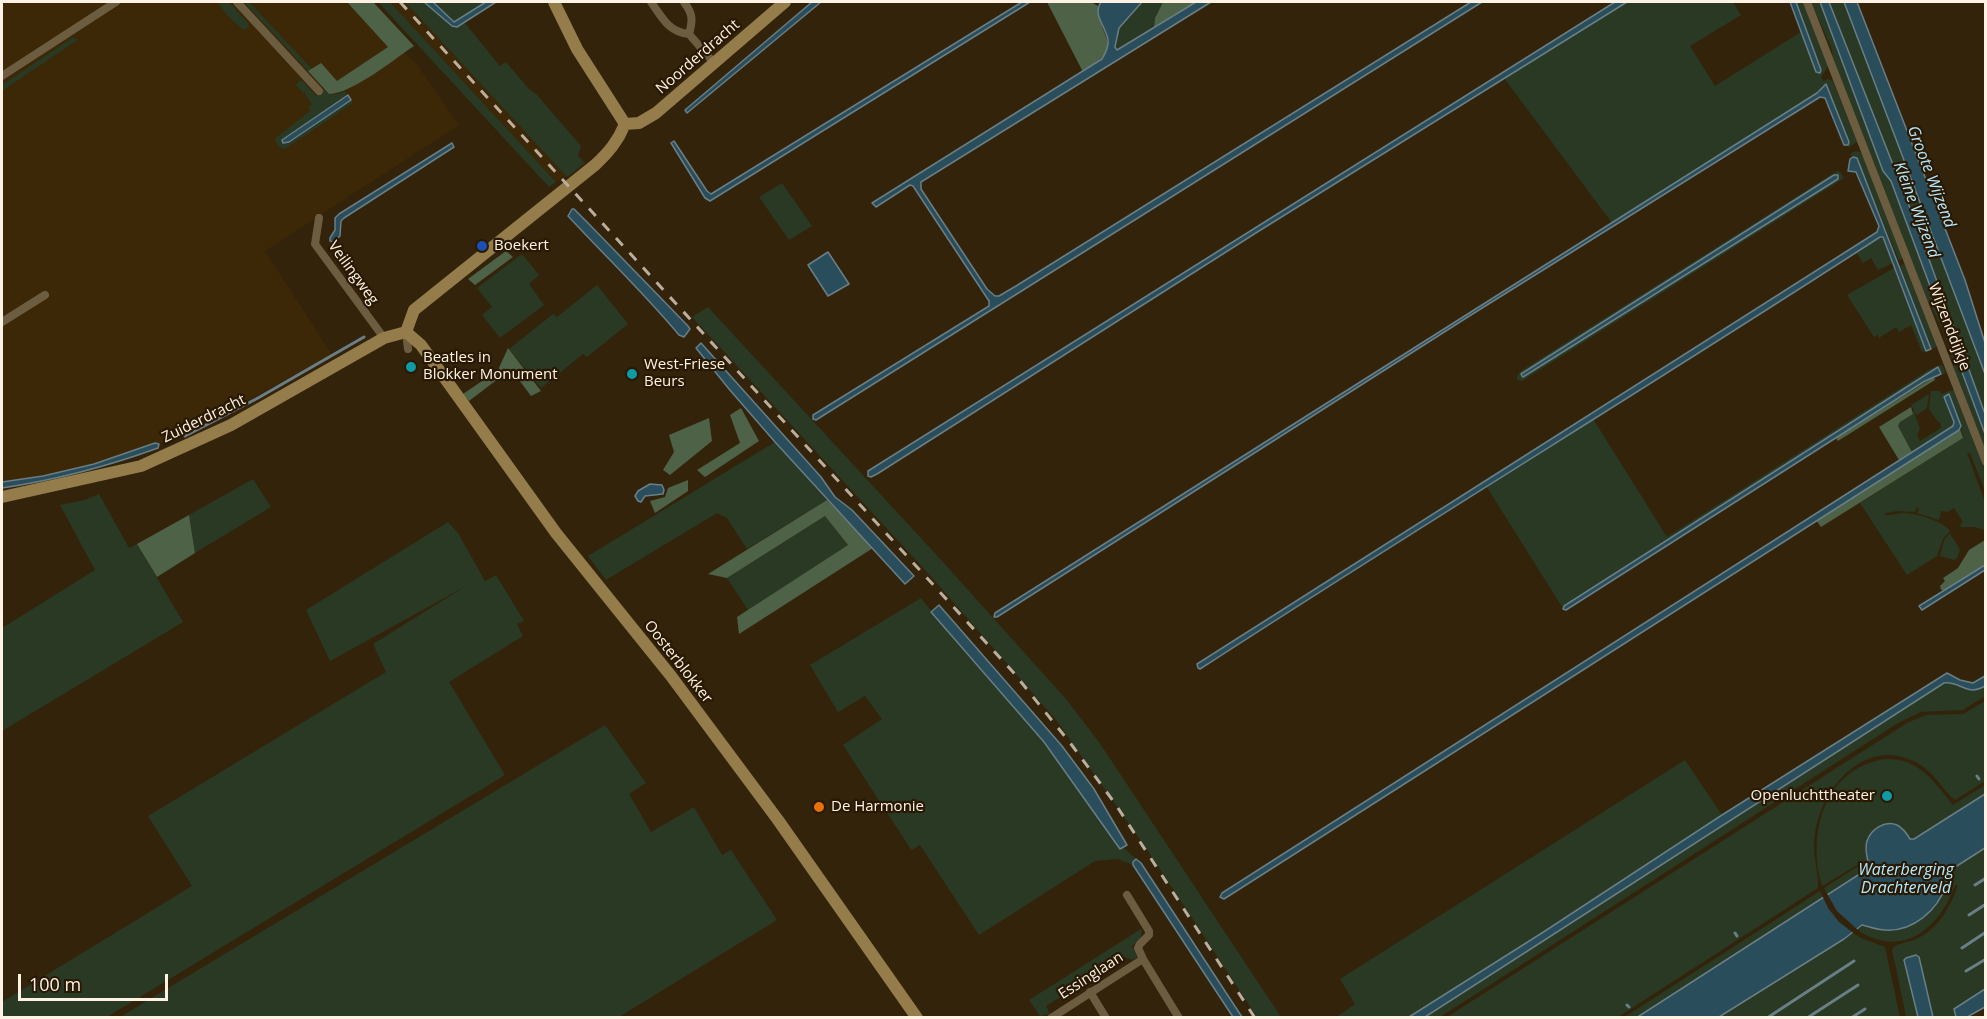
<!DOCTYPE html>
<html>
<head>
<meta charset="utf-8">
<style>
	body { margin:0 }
	#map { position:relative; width:1987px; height:1019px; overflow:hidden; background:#34230b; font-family:"Open Sans",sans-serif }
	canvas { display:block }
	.frame { position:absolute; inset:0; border:3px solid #fdf2e4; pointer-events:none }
	.scale { position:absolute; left:18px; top:974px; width:150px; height:27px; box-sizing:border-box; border:3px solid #fdf2e4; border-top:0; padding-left:8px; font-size:18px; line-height:21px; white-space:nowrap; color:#fdf2e4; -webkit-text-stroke:4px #291902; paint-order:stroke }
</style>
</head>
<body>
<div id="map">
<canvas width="1987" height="1019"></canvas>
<div class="frame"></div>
<div class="scale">100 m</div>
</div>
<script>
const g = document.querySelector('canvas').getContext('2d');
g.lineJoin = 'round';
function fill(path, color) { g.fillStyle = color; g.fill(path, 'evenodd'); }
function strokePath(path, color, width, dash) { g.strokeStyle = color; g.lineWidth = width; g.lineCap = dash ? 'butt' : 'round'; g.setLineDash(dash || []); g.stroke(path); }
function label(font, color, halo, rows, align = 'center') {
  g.font = font + ' "Open Sans",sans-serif'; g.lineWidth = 4.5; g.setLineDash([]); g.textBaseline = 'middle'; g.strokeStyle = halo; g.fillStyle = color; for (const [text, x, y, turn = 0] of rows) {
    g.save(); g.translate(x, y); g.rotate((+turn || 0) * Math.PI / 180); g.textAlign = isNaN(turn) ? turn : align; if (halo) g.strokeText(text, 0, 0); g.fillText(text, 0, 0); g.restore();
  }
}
fill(new Path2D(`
	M2,2H355L417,65L459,125L265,251L332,355L182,435L131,455L2,490Z
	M390,2H405L567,177L556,182Z`), '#3c2707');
fill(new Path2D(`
	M217,2H229L248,23L249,28L243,30L227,15Z
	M244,2H249L312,69L308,71Z
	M378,2H390L556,182L549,187Z
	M405,2H424L436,13L457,27L464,22L500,66L506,62L529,89L537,95L581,146L578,156L585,163L567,177Z
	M433,2H483L484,3L454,22Z
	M1142,2H1163L1155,18L1154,27L1116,50L1119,28Z
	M1627,2H1733L1741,15L1690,46L1715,86L1801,32L1816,72L1821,70L1796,2H1803L1828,67L1821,77L1823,81L1828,79L1833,81L1857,142L1848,148L1849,142L1826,84L1817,93L1612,223L1504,78Z
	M1811,2H1820L1883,171L1891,181L1985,434V455L1955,375L1950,350L1943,330L1930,304L1928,305L1835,69L1831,47Z
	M1829,2H1844L1985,374V414L1914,218Z
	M72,38L79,39L2,91V85Z
	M299,81H303L316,96L323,89L329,94H338L345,91L348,95L282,140L283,143L289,142L351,100L353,103L285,149C278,148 277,145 275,139L277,137L310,111L308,107L312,104L304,92L303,93L296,85Z
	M1856,151L1862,153L1904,257L1899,261L1857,158L1853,157L1850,154Z
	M1837,171L1840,172L1844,178L1522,381L1517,380V376L1521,371ZM1834,175H1837V179L1523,377L1522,376V374Z
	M782,183L812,226L789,240L759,197Z
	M1880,237H1883L1893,263L1878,270L1871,258L1863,263L1856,252Z
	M522,254L539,275L529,284L544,305L500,338L482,315L492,307L477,288Z
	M1903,264L1907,265L1937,344L1935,348L1931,349L1900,266Z
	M1894,268L1926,351L1922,352L1911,325L1899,332L1896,327L1879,338L1878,335L1874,337L1847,295Z
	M597,285L628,324L587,357L583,354L541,388L509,349L553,314L557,317Z
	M708,307L942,561L1066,699L1099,742L1281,1017H1257L1148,851L1057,721L926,571L692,317Z
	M1942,365L1946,373L1934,377L1935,370L1669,539L1564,610L1483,481L1590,414L1667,537L1930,369Z
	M1955,389L1985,471V491L1970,453H1967L1985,502V530L1975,527H1961L1960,525L1963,522L1954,508L1948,512L1941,511L1939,520L1917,513L1919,508L1917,507L1915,512L1898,511L1886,513L1885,515C1892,516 1898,513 1905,513C1918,514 1943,521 1950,531L1943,539L1937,556L1907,575L1860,503L1963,438L1961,426L1948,394L1944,397L1954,422L1953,426L1912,452L1898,426L1900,422L1913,413L1914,410L1911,405L1929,394L1927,408L1917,415L1914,412L1920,429L1917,435L1920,441L1941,428L1940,422H1938L1929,409L1931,391H1940L1941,394Z
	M775,442L827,500L747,549L727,518L717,513L606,580L588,556Z
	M253,479L271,507L195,553L189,515Z
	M99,494L129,548L137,544L183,622L2,731V628L95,570L60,505L85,500Z
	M825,516L848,545L748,610L727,578Z
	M448,522L458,533L485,581L496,575L524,621L517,624L523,636L449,682L505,775L107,1017H2V1002L192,886L148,816L386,672L373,644L466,586L330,661L306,610Z
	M1950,533L1960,550L1957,558L1954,560L1940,556L1944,540Z
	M921,598L954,640L1044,742L1120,848L1123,847L1136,859L1133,865L1118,859L1095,861L979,935L920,845L912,850L910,848L843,745L882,719L865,696L838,712L810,665Z
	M1950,682C1962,688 1973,694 1985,686V696L1963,710L1921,712L1898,723L1440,1017L1425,1018L1945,683Z
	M1985,701V781L1955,800C1941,789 1937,775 1919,764C1868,734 1822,785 1815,833C1811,854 1819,870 1818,888L1618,1017H1447L1907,723L1926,715L1963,714Z
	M605,725L646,783L629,794L651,832L694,807L722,855L731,850L777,920L619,1017H120Z
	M1884,759C1918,757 1934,781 1953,805L1985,785V794L1914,839H1910L1892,824L1883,825L1869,868L1827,895L1824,888L1863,863L1859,864L1822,886C1807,834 1823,770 1884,759Z
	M1685,760L1722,815L1545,931L1409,1017L1335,1018L1355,1004L1340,979Z
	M1985,848V989L1954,1009L1956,1017H1933L1919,957L1904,960L1918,1017H1906L1892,949C1897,943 1906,943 1914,940C1938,930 1950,908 1958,885H1955C1939,930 1902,959 1857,930L1863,925C1870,927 1878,930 1886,930C1911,931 1931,915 1942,893C1946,886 1947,878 1949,871Z
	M1820,891L1823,898L1636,1017L1623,1018Z
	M1141,929C1143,938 1139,941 1132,946L1138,957L1132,960L1125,957L1046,1006L1050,1014L1040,1016L1029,1000Z
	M1853,933L1861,938L1885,947L1900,1017L1719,1018Z`), '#293923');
fill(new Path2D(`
	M347,2H373L414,46C393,60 353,93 329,94L308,71L321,63L337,81L388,47Z
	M1047,2H1091L1098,6C1100,43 1127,44 1083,72Z
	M1163,2H1196L1154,27L1155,18Z
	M506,251L513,257L475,285L468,279Z
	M508,348L541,391L531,396L511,369L469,401L463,394L498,370Z
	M1934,377L1935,380L1838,441L1836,438Z
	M1911,407L1913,414L1900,422L1898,426L1912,452L1899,460L1879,427Z
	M741,408L759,441L705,477L697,470L740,443L730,415Z
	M709,418L712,441L670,475L663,470L674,452L669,435Z
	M1960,429L1963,438L1821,527L1816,520Z
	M688,480V491L655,513L650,501L665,497L668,488Z
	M827,500L873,548L739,634L737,617L848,545L825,516L727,578L708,574Z
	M189,515L195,553L157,577L137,544Z
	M1985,540V565L1945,590H1941L1940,586L1945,581L1943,578L1958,568L1969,550Z`), '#4e6248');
const water = new Path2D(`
	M424,2H433L454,22L486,2H496L457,27L452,26Z
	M812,2H821L687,113L685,110Z
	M1022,2H1030L710,201L705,198L671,143L674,141L707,191L711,194Z
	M1101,2H1142L1119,28L1115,47L1117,50L1196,2H1211L921,182V189L987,289L995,296H999L1016,286L1471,2H1482L816,420L813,419V415L989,306V301L913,186L910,185L876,207L872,203L1102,59C1105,54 1109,47 1108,40C1106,26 1092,15 1101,2Z
	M1615,2H1627L1259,231L877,474L871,477L868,476V471Z
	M1790,2H1796L1821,70L1820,73L1816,72Z
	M1820,2H1829L1914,218L1985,414V434L1891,181L1883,171Z
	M1844,2H1857L1965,280L1985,343V374Z
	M1826,84L1849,142L1848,145H1844L1825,98L1820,97L1471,315L997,617H994L995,613L1817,93Z
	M348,95L351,100L289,142L283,143L282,140Z
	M452,143L454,147L344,218L341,221L340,236L333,242L330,241V238L335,230V218L339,214Z
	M1853,157L1857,158L1931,349L1926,351L1883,237H1880C1655,383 1426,522 1200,669L1198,668L1197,664L1877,232L1879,226L1856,172L1848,171L1850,159Z
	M1834,175H1838V179L1523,377L1522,376L1521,374Z
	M572,209H574L587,222L688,326L690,329L684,337L679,335C644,293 605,256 568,216Z
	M828,252L849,284L828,296L808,265Z
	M701,343L821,477L835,497L852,510L914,576L905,584L775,442L729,389L696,348Z
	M1938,367L1941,374L1925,381L1566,610L1563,609L1564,606Z
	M1949,394L1961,426L1959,430L1224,899L1220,897L1222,893L1953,426L1954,422L1944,397Z
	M155,443L159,444L158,448C106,467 55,480 2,488V482L43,476L94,464Z
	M650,484L662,485L664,490L663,494L645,496L641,502L638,501L635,496L638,491Z
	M1985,565V570L1922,610L1919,606Z
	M939,605L1062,746L1094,789L1127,845L1120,849L1044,742L931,612Z
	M1947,673L1960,680L1973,683L1985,676V686C1966,697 1961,681 1944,683L1425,1017H1409L1545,931L1722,815Z
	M1985,794V848L1949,871C1948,875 1947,880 1946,885C1938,910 1913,932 1885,930C1877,930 1870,927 1862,925L1844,939L1719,1017L1636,1018L1869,868C1868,859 1864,850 1867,841C1871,829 1885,820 1897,825C1903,828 1907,834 1910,839H1914Z
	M1136,859L1141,863L1242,1017H1233L1133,865V862Z
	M1916,955L1919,957L1933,1017H1918L1904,960L1906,958Z
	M1985,989V1007L1967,1017H1956L1954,1009Z`);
fill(water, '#2a4d5c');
strokePath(water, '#697e85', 1.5);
fill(new Path2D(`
	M1826,892L1837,911L1859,931L1856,935L1839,922L1828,908L1822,895Z`), '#34230b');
strokePath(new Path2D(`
	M185,436L258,398L364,337
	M1977,776L1979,779
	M1975,885L1986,878
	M1969,915L1986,904
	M1735,933L1737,936
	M1962,948L1986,932
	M1966,971L1986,959
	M1627,1005L1629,1007
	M1767,1018L1854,961
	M1807,1018L1858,985
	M1851,1018L1865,1009`), '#697e85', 3);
strokePath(new Path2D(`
	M237,2L319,91
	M651,2C662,17 668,32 689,34L714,63
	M684,2C693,14 693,20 689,34
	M1807,2L1986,462
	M2,76L116,2
	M319,218L315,244L384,338
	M2,322L45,295
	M406,332L408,349
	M1143,959L1179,1018
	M1090,992L1106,1018
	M1051,1018L1143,959L1138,948L1140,944L1149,935V931L1127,895`), '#6d5d40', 8);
strokePath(new Path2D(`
	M554,2L577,49L625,124
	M625,124L639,123L656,113L785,2
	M406,332L421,345L556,533L671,676L778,820L917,1018
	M406,332L414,310L595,165C609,152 618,141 625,124
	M2,497L141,466L231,425L384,338L406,332`), '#947c4b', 12);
strokePath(new Path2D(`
	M400,2L1013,672L1071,744L1114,802L1255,1018`), '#bbae9d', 3, [10, 10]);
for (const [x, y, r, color] of [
	[482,246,6,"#1a4fb4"],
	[411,367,6,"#0f9aa8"],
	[632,374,6,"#0f9aa8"],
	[1887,796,6,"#0f9aa8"],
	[819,807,6,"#e8710a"]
]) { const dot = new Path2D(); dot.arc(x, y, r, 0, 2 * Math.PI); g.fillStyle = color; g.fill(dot); strokePath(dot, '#291902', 2); }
label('15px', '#fdf2e4', '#291902', [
	["Noorderdracht",698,57,-41],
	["Veilingweg",353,273,54],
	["Wijzenddijkje",1949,327,69],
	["Zuiderdracht",204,419,-26],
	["Oosterblokker",678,662,52],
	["Essinglaan",1091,976,-33]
]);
label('15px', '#fdf2e4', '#291902', [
	["Boekert",494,246],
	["Beatles in",423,358],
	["Blokker Monument",423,375],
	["West-Friese",644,365],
	["Beurs",644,382],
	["Openluchttheater",1875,796,"right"],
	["De Harmonie",831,807]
], 'left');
label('italic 16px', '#b4e8ff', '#291902', [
	["Groote Wijzend",1931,177,69],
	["Kleine Wijzend",1916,210,69],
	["Waterberging",1906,870],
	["Drachterveld",1906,888]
]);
</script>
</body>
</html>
